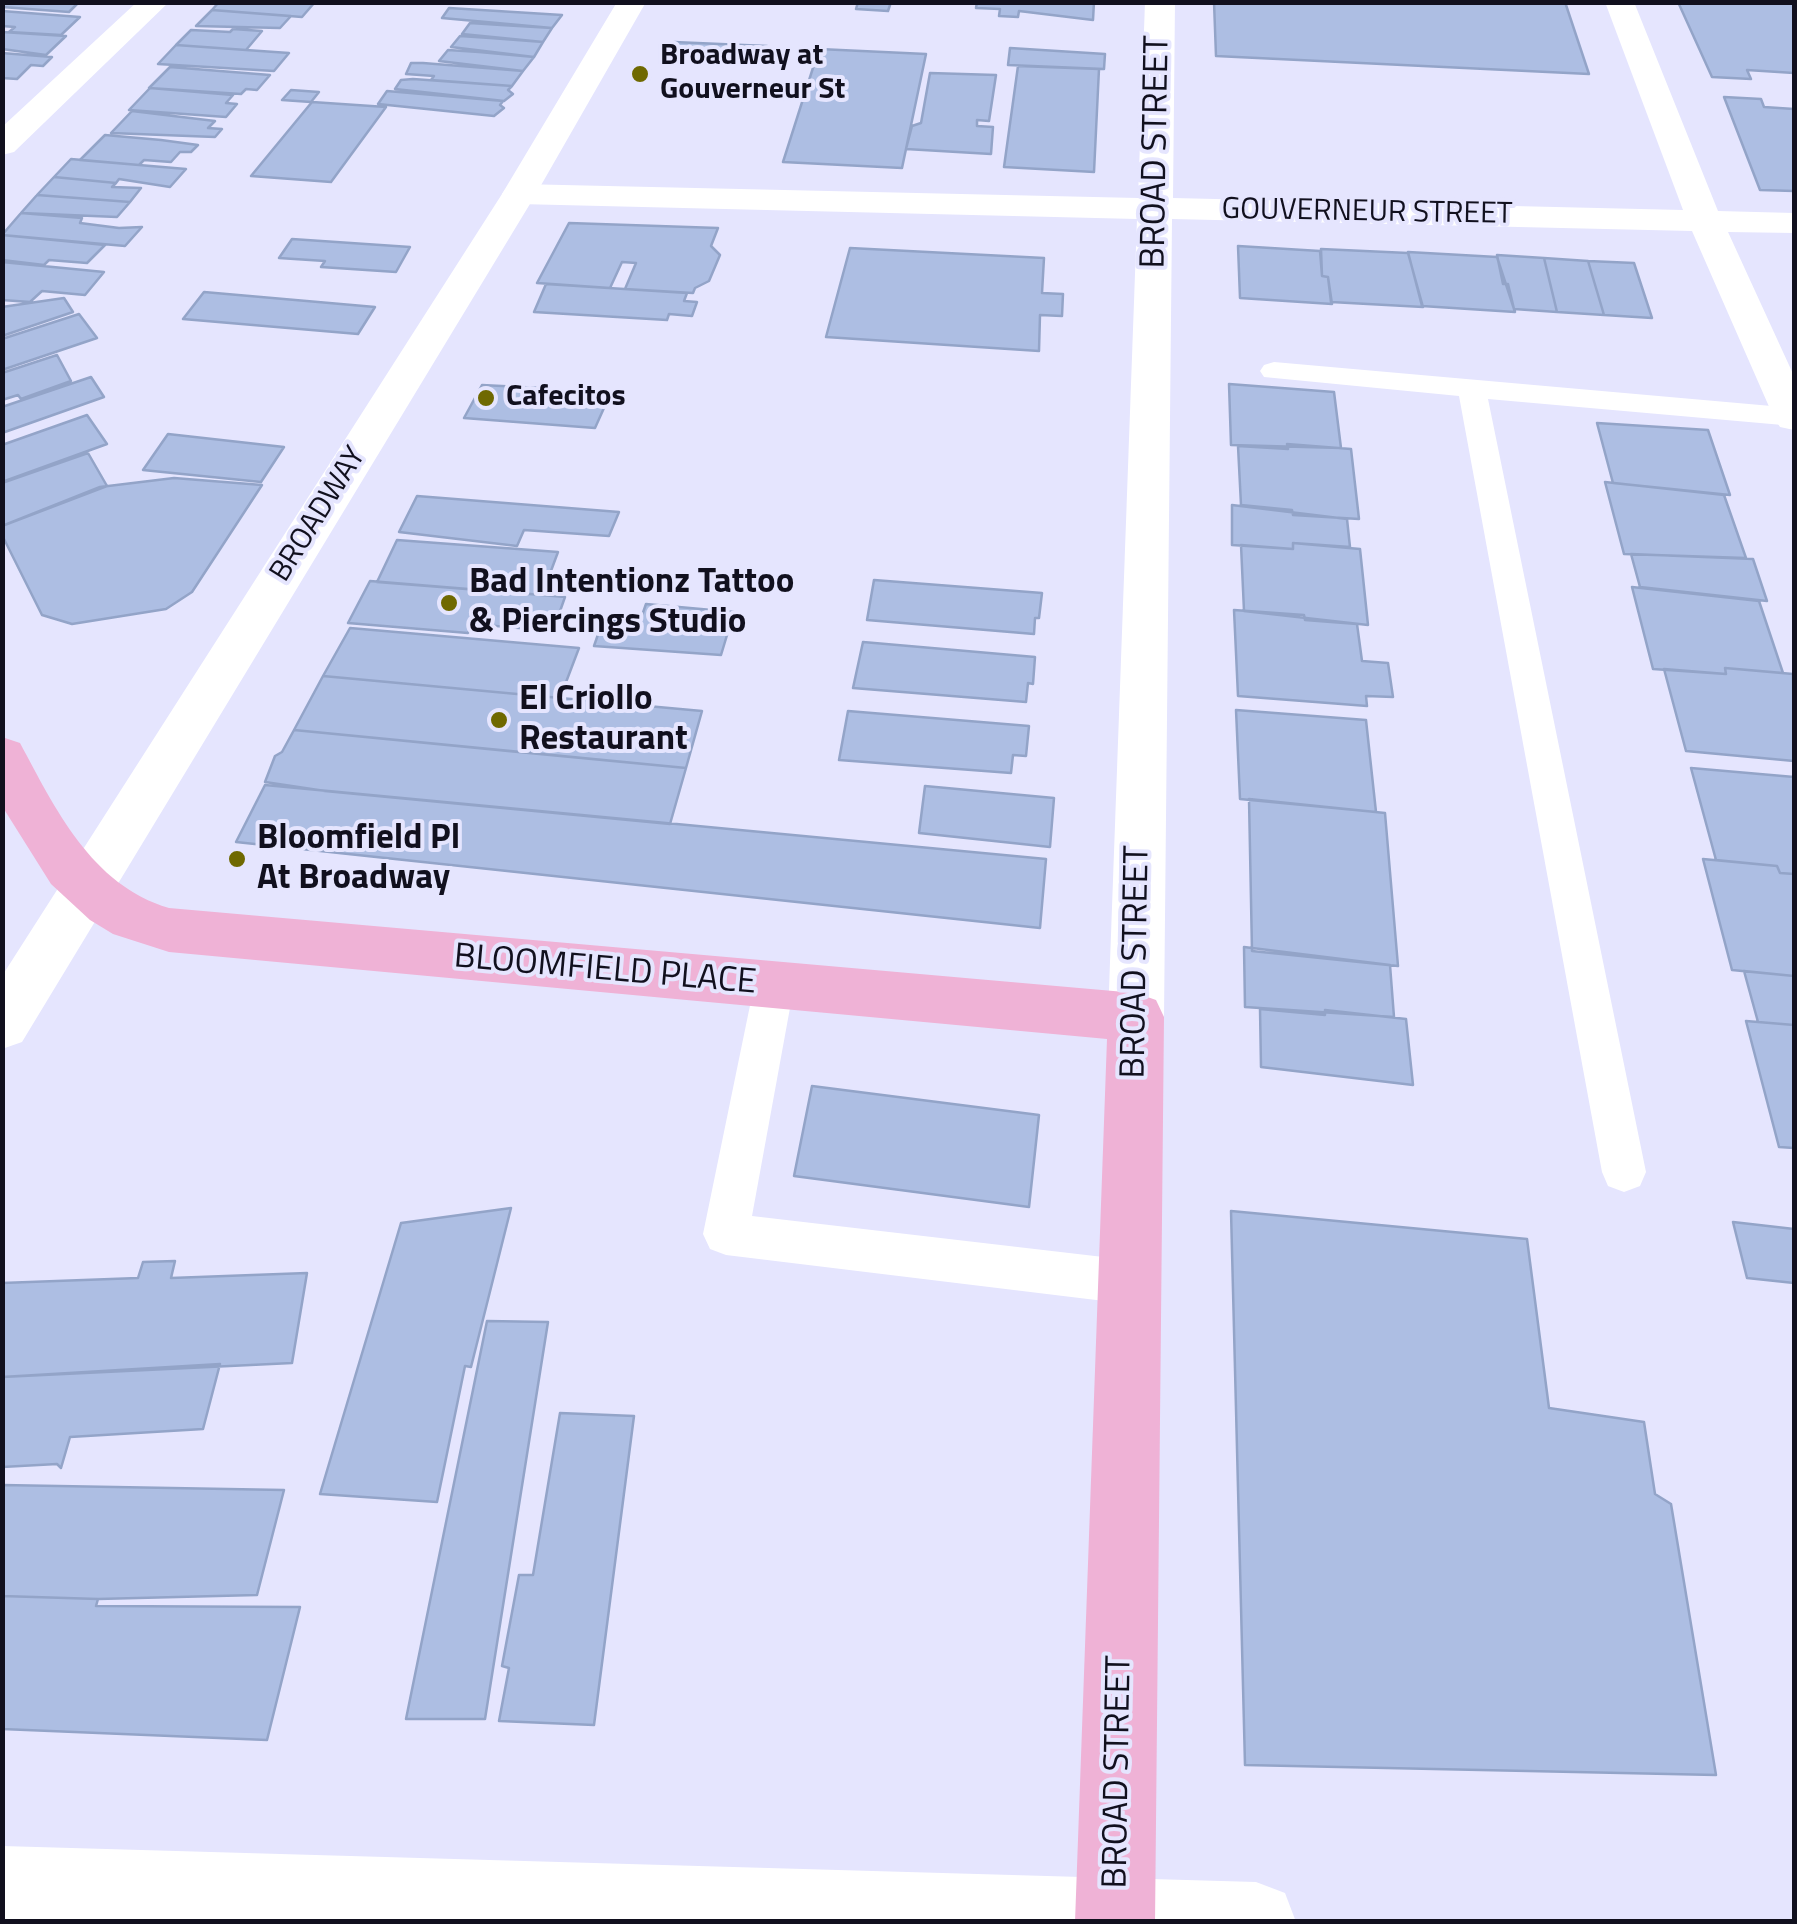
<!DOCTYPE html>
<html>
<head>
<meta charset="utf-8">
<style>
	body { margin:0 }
	#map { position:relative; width:1797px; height:1924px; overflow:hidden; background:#e5e5fe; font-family:"Titillium Web",sans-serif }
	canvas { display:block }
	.frame { position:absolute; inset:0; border:5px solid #11101e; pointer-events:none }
</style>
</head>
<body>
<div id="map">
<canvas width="1797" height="1924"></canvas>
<div class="frame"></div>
</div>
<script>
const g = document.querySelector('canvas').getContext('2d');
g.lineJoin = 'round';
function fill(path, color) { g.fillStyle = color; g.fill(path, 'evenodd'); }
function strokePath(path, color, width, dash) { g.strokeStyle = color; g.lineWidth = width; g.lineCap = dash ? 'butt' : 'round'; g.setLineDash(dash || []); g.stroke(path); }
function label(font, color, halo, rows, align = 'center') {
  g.font = font + ' "Titillium Web",sans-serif'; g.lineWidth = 8; g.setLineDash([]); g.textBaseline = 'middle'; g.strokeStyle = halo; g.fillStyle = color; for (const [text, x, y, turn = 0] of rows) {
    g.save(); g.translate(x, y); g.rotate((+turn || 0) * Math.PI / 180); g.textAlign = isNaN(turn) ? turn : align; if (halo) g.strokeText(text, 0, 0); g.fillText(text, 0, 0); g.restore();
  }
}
const building = new Path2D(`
	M2,2H79L69,12L2,7Z
	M219,2H315L302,17L212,10Z
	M858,2H891L888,11L856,9Z
	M977,2H1094L1093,20L1019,11L1018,17L999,16L1000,9L976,8Z
	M1214,2H1565L1589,74L1216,56Z
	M1678,2H1794V73L1747,70L1751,79L1712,77Z
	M449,8L562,15L552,28L442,18Z
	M212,10L291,16L280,28L196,26Z
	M2,11L80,17L61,35L9,32L15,27L2,26Z
	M470,23L501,25L552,28L543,42L462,34Z
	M233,29L262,31L246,50L176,45L191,30L230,32Z
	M2,32L66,36L46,55L2,49Z
	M460,36L490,38L543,42L534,57L451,47Z
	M674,42L767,46L762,61L709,65L706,61L667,59Z
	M176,45L246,50L289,53L274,71L158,64Z
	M1010,48L1105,54L1104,69L1008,65Z
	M819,49L926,54L902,168L783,162Z
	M448,50L479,52L534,57L523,71L439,61Z
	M2,53L52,57L43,66L31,65L17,79L2,78Z
	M411,63H423L523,71L512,86L431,80L434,76L406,74Z
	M1018,66L1099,69L1094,172L1004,167Z
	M170,67L270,75L257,90L246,89L241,94L149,88Z
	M930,73L996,75L989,121L977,120V126L993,127L991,154L906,149L912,126L921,123Z
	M413,79L512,86L508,90L513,94L504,101L395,89L401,80Z
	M150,88L233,95L226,103L237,104L226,117L129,110Z
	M291,90L319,92L311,102L282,100Z
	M387,91L503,101L500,105L504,108L494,116L378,104Z
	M1724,97L1761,99L1764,107L1794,109V191L1760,190Z
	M312,102L386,107L331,182L251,176Z
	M132,111L215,121L208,128L222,129L215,137L111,133Z
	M105,135L161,140L198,145L191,152H180L171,162L144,160L139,165L80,160Z
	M71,159L139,165L186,169L170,187L119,179L116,183L54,177Z
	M54,177L116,183L112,187L141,188L130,202L37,195Z
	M37,195L130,202L117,217L21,213Z
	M21,213L82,218L80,223L119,228L142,227L125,246L2,235Z
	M569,223L718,228L711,246L720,255L709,281L695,288L693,293L625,289L636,263L622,262L610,288L537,283Z
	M2,235L105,245L87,263L49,260L44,265L2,260Z
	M292,239L410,247L396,272L321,267L325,261L279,258Z
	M1238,246L1320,251L1322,276L1328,277L1332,304L1240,298Z
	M850,248L1044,258L1042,293L1063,294L1062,316L1040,315L1039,351L826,337Z
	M1321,249L1408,253L1423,307L1331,302L1328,277L1322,276Z
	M1408,252L1497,257L1515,312L1422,306Z
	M1497,255L1544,258L1557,312L1514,309L1508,284H1503Z
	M1544,258L1588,261L1604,315L1557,312Z
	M1588,261L1634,263L1652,318L1604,315Z
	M2,262L104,272L85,295L42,291L30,302L2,300Z
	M546,284L687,293L684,301L697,302L692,316L669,314L667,320L534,312Z
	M204,292L375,307L358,334L183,319Z
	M64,298L73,312L2,336V307Z
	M79,314L97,338L2,370V339Z
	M57,355L71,381L21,399L18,395L2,400V373Z
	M91,377L104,397L2,433V407Z
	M1229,384L1334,392L1341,448L1231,445Z
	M482,385L541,388L545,394L608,399L595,428L464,418Z
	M87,415L107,444L2,482V445Z
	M1597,423L1708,430L1730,495L1613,483Z
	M168,434L284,447L261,482L143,470Z
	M1287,444L1351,449L1359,519L1293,515L1292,510L1241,505L1238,446L1288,449Z
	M88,453L107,486L2,526V483Z
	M174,478L262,485L192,592L166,609L72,624L42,615L2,535V526L100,487Z
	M1605,482L1724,495L1746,558L1624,554Z
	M417,496L619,512L609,536L524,530L517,546L399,532Z
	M1232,505L1347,519L1350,547L1293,543V549L1232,545Z
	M397,540L558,552L542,595L377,582Z
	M1293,543L1360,549L1368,625L1244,611L1241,545L1293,549Z
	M1631,554L1753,559L1767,601L1640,587Z
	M874,580L1042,593L1039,618H1035L1034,634L867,620Z
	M370,581L542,595L565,597L553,631L473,624L468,633L348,623Z
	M1632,587L1759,601L1783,673L1725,668L1726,674L1653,669Z
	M646,604L734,612L721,655L594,646L603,620L639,624Z
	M1234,610L1304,615L1305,620L1357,624L1362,661L1388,663L1393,697L1366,696L1367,706L1238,696Z
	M350,628L579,648L560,698L323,676Z
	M863,642L1035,657L1033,684L1028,683L1026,702L853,688Z
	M1725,668L1793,674L1794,761L1686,751L1664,669L1726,674Z
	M323,676L560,698L702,711L686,768L294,730Z
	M1236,710L1366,720L1376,812L1240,799Z
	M848,711L1029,726L1026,756L1013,755L1011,773L839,760Z
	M294,730L508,751L686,768L670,824L325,791L265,782L275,756L282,752Z
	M1691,768L1794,777V874L1780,873L1777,866L1716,860Z
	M265,785L1046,859L1040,928L236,842Z
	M925,786L1054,798L1050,847L919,833Z
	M1249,799L1385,813L1398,966L1252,951Z
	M1703,859L1777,866L1780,873L1794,874V976L1732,970Z
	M1244,947L1390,965L1394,1017L1245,1007Z
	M1744,971L1794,976V1025L1758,1022Z
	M1260,1009L1325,1015V1010L1406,1019L1413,1085L1261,1067Z
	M1746,1021L1794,1025V1148L1779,1147Z
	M812,1086L1039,1115L1029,1207L794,1176Z
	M511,1208L471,1367L465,1366L437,1502L320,1494L401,1223Z
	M1231,1211L1527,1239L1549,1408L1644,1422L1655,1494L1671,1504L1716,1775L1245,1765Z
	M1733,1222L1794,1229V1283L1747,1278Z
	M175,1261L171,1278L307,1273L292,1363L2,1377V1283L138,1278L143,1262Z
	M487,1321L548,1322L485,1719H406Z
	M220,1364L203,1429L70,1437L61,1468L57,1464L2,1467V1377Z
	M560,1413L634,1416L594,1725L499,1721L509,1668L502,1666L519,1575H533Z
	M2,1485L284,1490L257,1595L98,1599L2,1596Z
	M2,1596L98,1599L96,1606L300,1607L267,1740L2,1729Z`);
fill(building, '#adbee3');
strokePath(building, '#93a4c8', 2.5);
fill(new Path2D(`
	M1274,362L1794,408V426L1488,399L1646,1172L1640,1186L1624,1192L1608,1186L1602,1172L1459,396L1264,377L1260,371L1264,365Z
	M774,969L788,974L794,986L752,1216L1129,1260L1145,1266L1152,1282L1145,1298L1129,1304L726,1255L710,1249L703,1234L754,986L760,974Z`), '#fff');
fill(new Path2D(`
	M137,2H169L14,152L2,155V127Z
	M1145,2H1175L1173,198L1683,210L1605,2H1634L1718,211L1794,213V233L1728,232L1794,376V430L1780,427L1774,418L1692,231L1172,219L1164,1017L1156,1034L1136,1041L1116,1034L1108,1017L1137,219L519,204L507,201L502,194L507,187L519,184L1138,198Z
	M2,1846L1256,1882L1285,1893L1296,1922H2Z`), '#fff');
fill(new Path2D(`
	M617,2H646L536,194L22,1042L2,1049V976L502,194Z`), '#fff');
fill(new Path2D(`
	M2,737L20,743C55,808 91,885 169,908L1136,993L1156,1000L1164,1017L1155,1922H1075L1107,1039L169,952L113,934L90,920L51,884L2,806Z`), '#efb2d6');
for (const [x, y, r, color] of [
	[640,74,10,"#6f6901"],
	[486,398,10,"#6f6901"],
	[449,603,10,"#6f6901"],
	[499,720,10,"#6f6901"],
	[237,859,10,"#6f6901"]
]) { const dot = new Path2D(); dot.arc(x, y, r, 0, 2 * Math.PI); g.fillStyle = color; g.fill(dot); strokePath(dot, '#e5e5fe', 4); }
label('bold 30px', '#11101e', '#e5e5fe', [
	["Broadway at",660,57],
	["Gouverneur St",660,91],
	["Cafecitos",506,398]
], 'left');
label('30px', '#11101e', '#e5e5fe', [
	["GOUVERNEUR STREET",1367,213,1],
	["BROADWAY",319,515,-58]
]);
label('35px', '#11101e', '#e5e5fe', [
	["BROAD STREET",1157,152,-89],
	["BROAD STREET",1137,962,-89],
	["BLOOMFIELD PLACE",605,971,5],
	["BROAD STREET",1119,1772,-89]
]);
label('bold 35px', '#11101e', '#e5e5fe', [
	["Bad Intentionz Tattoo",469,583],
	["& Piercings Studio",469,623],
	["El Criollo",519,700],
	["Restaurant",519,740],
	["Bloomfield Pl",257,839],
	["At Broadway",257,879]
], 'left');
</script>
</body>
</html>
